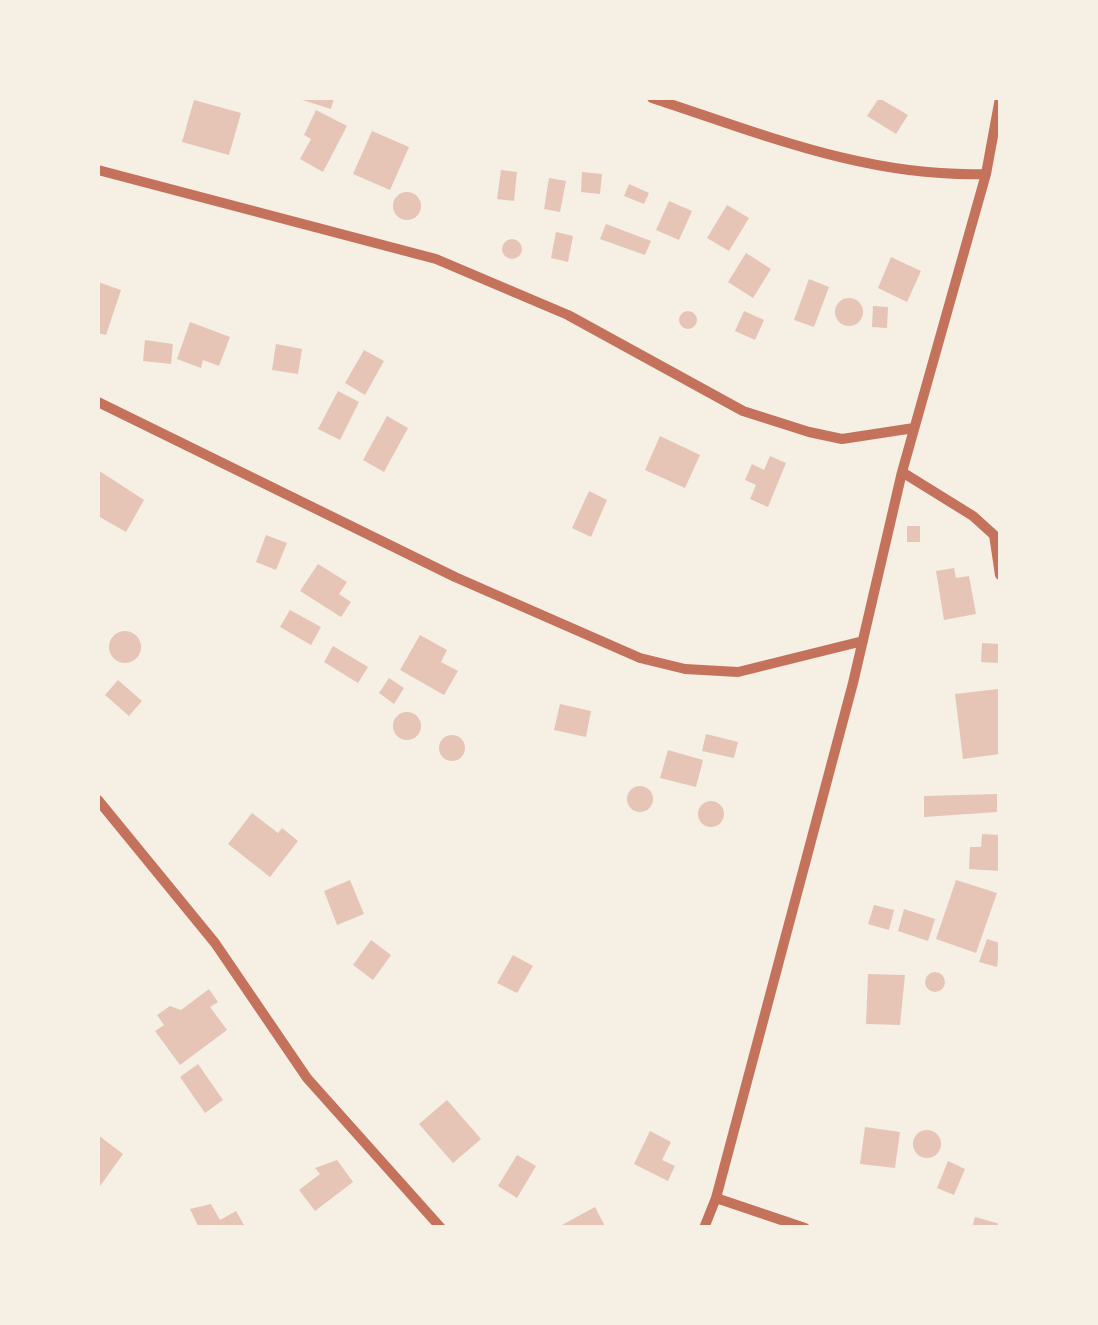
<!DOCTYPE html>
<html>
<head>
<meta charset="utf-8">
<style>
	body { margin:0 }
	#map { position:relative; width:1098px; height:1325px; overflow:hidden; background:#f6efe4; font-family:"PT Sans",sans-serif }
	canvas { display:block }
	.frame { position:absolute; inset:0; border:100px solid #f6efe4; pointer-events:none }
</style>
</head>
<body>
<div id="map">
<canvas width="1098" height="1325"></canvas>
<div class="frame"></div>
</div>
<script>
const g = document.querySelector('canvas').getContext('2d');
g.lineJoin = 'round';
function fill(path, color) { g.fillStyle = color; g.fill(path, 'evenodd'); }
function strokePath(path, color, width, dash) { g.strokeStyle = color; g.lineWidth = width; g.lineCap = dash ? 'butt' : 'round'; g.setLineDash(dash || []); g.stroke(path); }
fill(new Path2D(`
	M296,98H334L331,109Z
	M879,98L908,115L896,134L867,116Z
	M194,100L241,113L229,155L182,142Z
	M316,110L347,126L323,172L300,159L311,139L304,135Z
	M372,131L409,147L390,190L353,174Z
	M501,170L517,172L514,201L497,199Z
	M582,172L602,174L600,194L581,192Z
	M549,178L566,181L560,212L544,209Z
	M629,184L649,193L644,204L624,196Z
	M393 206a14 14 0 1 1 28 0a14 14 0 1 1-28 0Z
	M669,201L692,211L679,240L656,230Z
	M727,205L749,218L729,251L707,238Z
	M606,224L651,241L645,255L600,239Z
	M556,232L573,236L568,262L551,258Z
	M502 249a10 10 0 1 1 20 0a10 10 0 1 1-20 0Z
	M746,253L771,269L753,298L728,282Z
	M891,257L921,271L907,302L878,288Z
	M809,279L829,287L814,327L794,320Z
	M98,282L121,290L106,335L98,333Z
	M835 312a14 14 0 1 1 28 0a14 14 0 1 1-28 0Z
	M873,306L888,307L887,328L872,327Z
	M744,311L764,320L755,340L735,331Z
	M679 320a9 9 0 1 1 18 0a9 9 0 1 1-18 0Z
	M190,322L230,337L219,366L203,360L201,368L177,359Z
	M145,340L173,344L171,364L143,361Z
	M276,344L302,349L298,374L272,370Z
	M364,350L384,361L365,395L345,383Z
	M338,391L359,402L340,440L318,429Z
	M387,416L408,428L384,472L363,460Z
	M660,436L700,455L685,488L645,470Z
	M770,456L786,463L768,507L750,499L756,485L745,480L752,464L764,470Z
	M98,470L144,500L126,532L98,516Z
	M589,491L607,500L591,537L572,528Z
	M907,526H920V542H907Z
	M266,535L287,543L276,570L256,562Z
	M318,564L347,582L339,594L351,602L341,617L300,591Z
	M954,568L956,578L969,576L976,614L944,620L936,571Z
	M290,610L321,627L311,645L280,627Z
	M109 647a16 16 0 1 1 32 0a16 16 0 1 1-32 0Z
	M420,635L447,650L441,662L458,671L444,695L400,670Z
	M982,643L1000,644L999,663L981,662Z
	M333,646L368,667L358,683L324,662Z
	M389,678L404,688L394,704L379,693Z
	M118,680L142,701L129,716L105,695Z
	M998,689L1000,754L963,759L955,694Z
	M560,704L591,711L586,737L554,730Z
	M393 726a14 14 0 1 1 28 0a14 14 0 1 1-28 0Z
	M706,734L738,742L734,758L702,751Z
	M439 748a13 13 0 1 1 26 0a13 13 0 1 1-26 0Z
	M668,750L703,760L696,787L660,778Z
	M627 799a13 13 0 1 1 26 0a13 13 0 1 1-26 0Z
	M997,794V812L924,817V796Z
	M698 814a13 13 0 1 1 26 0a13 13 0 1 1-26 0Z
	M252,813L278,833L282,828L298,841L270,877L228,844Z
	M982,834L1000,835V871L969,869L970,847H981Z
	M350,880L364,914L337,925L324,891Z
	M956,880L997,893L976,953L936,939Z
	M874,905L894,910L889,930L868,924Z
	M904,909L935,919L928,941L898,931Z
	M987,939L1000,943L997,967L979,962Z
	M371,940L391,955L373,980L353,965Z
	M513,955L533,966L517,993L497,983Z
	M925 982a10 10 0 1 1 20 0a10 10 0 1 1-20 0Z
	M868,974L905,975L900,1025L866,1024Z
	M209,989L218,1002L210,1007L227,1030L180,1065L155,1031L164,1025L157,1015L170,1006L181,1010Z
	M198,1064L223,1100L205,1113L180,1077Z
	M447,1100L481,1139L453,1163L419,1124Z
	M865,1127L900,1132L895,1168L860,1164Z
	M913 1144a14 14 0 1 1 28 0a14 14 0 1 1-28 0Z
	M650,1131L671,1142L662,1160L675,1166L668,1181L634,1164Z
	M98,1135L123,1154L98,1189Z
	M517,1155L536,1166L517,1198L498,1186Z
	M337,1160L353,1182L315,1211L299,1190L320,1174L315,1168Z
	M948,1161L965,1169L954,1195L937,1188Z
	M211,1204L220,1220L236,1211L244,1225L199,1228L190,1209Z
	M595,1207L606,1228H564L562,1225Z
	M975,1217L1000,1224V1228H972Z`), '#e6c5b7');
strokePath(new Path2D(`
	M652,98C762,134 868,178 986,174
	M98,170L436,259L568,315L743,411L809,432L842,439L914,428
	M98,402L455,577L640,658L685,669L738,672L863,641
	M902,472L973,516L994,535L1000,575
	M98,800L215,943L307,1078L441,1228
	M716,1198L805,1228
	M704,1228L716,1198L853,683L902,472L986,174L1000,98`), '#c5725c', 10);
</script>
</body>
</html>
